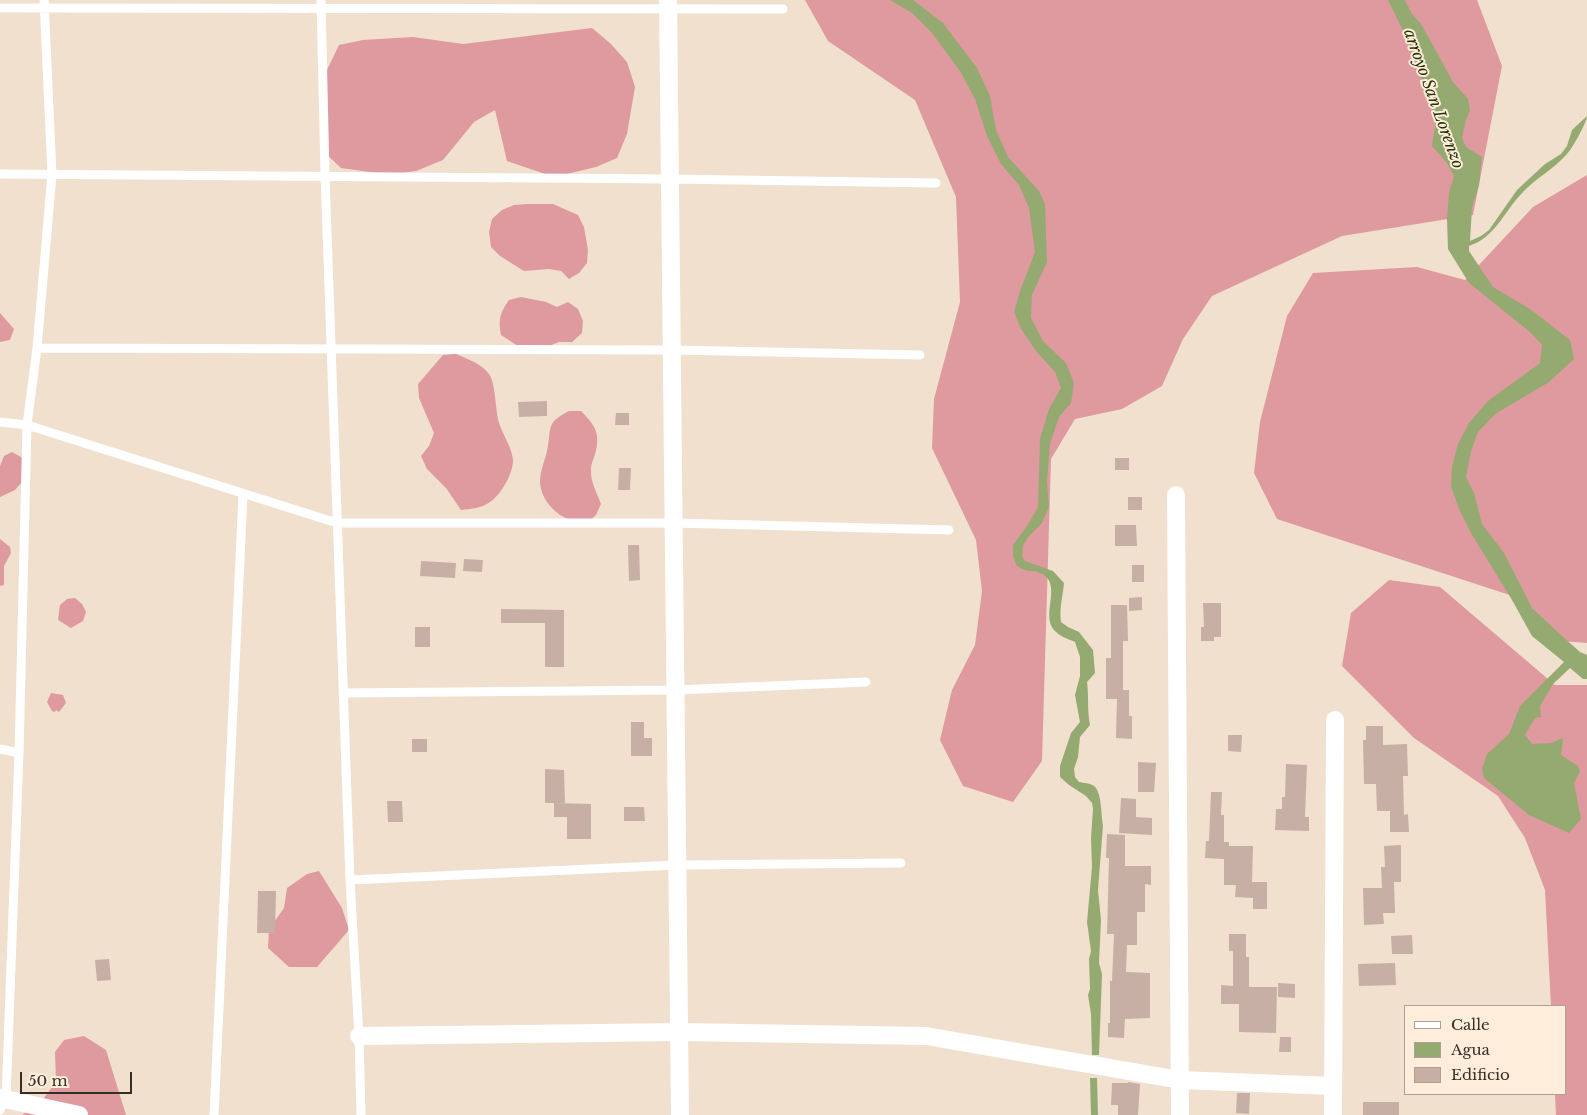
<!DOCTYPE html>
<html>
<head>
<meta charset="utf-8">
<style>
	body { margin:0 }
	#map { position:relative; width:1587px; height:1115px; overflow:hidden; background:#f0e0cd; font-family:"Libre Baskerville",serif }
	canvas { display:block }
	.legend { position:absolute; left:1404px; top:1005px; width:162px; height:90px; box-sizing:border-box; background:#feedda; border:1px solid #aea192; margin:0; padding:6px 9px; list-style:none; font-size:15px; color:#352f27 }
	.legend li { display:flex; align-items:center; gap:10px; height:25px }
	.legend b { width:25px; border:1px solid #aea192 }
	.scale { position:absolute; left:20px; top:1072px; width:112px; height:22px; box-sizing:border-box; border:2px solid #352f27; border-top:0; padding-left:6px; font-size:15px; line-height:18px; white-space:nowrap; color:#352f27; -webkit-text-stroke:4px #feedda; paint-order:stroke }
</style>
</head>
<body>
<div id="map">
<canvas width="1587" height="1115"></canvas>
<ul class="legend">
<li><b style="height:6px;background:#fff"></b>Calle</li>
<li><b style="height:14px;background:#94aa71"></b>Agua</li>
<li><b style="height:14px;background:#c7afa6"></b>Edificio</li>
</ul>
<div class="scale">50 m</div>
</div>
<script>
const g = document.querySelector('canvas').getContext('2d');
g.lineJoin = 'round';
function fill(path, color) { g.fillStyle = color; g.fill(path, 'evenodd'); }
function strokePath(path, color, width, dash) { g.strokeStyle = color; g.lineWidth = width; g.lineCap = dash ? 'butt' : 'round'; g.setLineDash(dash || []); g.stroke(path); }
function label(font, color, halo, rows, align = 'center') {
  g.font = font + ' "Libre Baskerville",serif'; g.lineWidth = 4; g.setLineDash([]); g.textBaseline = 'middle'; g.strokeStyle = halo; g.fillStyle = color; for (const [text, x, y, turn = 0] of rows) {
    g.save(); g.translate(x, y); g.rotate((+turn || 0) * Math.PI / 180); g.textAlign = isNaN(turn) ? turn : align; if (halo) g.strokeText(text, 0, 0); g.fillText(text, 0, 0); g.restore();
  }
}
fill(new Path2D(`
	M805,0H1477L1502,66L1473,215L1342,236L1212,296L1183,339L1162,386L1122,409L1075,419L1051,459L1042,761L1013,802L963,786L940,740L952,690L975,645L982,591L976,540L932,448L934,399L960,302L956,197L915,100L828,41Z
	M592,28L611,44L627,62L635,87L627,134L617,158L596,167L554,177L507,161L495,110L474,122L443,160L416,171L391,175L341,168L321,149L323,96L327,70L339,45L363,40L413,37L463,44Z
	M1587,175V643L1559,641L1525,600L1277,519L1254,473L1260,422L1287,316L1313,273L1417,267L1465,280L1533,207Z
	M527,204H553L578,215L584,227L588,250L587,263L579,273L569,279L561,271L549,269L524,271L500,256L491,247L489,232L492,219L502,210L514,205Z
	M521,297L546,302L557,307L568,302L578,309L583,321L582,333L572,342H559L536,351L524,350L501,335C498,319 500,313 509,300Z
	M0,313L14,329L10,340L0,342Z
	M456,354C467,359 481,363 489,374C496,384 495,409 499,423C503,435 511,446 513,459C514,472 501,495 490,502C482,508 471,509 461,510L446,488L427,469L421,456L429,446L434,433L419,398L418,384L443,355Z
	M569,411H581C595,425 601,434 595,454C594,458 591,464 591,469C590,481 597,493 601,504L596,515L587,523C581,522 574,521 568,519C553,513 540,497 540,481C540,471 545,460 547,451C552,428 545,423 569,411Z
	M12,452L21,457L30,467L29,474L15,490L0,497V466L4,456Z
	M0,539L10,547L11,553L4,566V585L0,586Z
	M1389,580L1440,587L1555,685H1587V1115H1556L1555,1094H1566V1006H1551L1545,890L1525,838L1498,796L1414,738L1342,666L1351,613Z
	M75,598L82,604L86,612L83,621L71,628L58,620L60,605L67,599Z
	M51,693L63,695L66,703L59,712L56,710L55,712L52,711L47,702Z
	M319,871L342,908L349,930L317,967H289L268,948L269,929L284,908L287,888L307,874Z
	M84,1036L106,1050L126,1115H22L40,1103L56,1082L55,1052L64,1040Z`), '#de9a9f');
fill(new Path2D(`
	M890,0H913L943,23L977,68L990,96L996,130L1008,157L1039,191L1045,204L1047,262L1032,295L1031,318L1043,341L1066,363L1074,383L1071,403L1059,417L1050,444L1047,482L1049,507L1042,523L1028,537L1023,546L1022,556L1025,561L1053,571L1064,583C1063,596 1059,608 1061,622L1068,627L1079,632L1093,650L1095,673L1087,682C1089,697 1087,709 1090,725L1080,737L1078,757L1074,769L1075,777L1079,782C1084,783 1090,783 1094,786C1102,792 1101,816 1103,825L1098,890L1101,920L1099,963L1102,974L1099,1055H1092L1091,1014L1088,995L1090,989L1089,959L1091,951L1087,922L1092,867L1091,838L1093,809L1092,803L1086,796L1069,785L1060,777V766L1071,733L1080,722L1075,695L1080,676V657L1075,642C1068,639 1059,636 1054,630C1040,614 1064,583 1040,573C1036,571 1032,571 1028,571C1024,570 1020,568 1017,566L1013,557V545L1027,526L1038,507L1040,439L1049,409L1061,388L1055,372L1036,351L1021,329L1014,312L1020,291L1035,252L1029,208L1019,185L1001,164L987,136L975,99L960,71L932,33L912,13Z
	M1388,0H1405L1412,14L1421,24L1430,40L1453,82L1468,99L1470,110L1466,120L1462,138L1466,147L1482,157L1479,185L1472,208L1470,241L1481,236L1489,230L1517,190L1545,164L1561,154L1567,146L1572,130L1587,116C1587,122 1572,149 1567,154C1554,169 1536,178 1523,192C1504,211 1496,237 1469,246V251L1493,287L1530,309L1570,340L1574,359L1549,382L1495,414L1478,432L1471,451L1466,477L1474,493L1482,524L1504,553L1532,608L1562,636L1580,652L1587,655V679H1583L1570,668L1553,684L1540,706L1541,717L1535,718L1525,735L1532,744L1551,743L1563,738L1561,755L1578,766L1580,771L1574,783L1581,819L1569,833L1529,815L1484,778L1482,769L1487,754L1509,734L1520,706L1564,662L1532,636L1512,600L1471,533L1459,509L1451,486L1452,467L1458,444L1469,423L1488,401L1540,363L1542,345L1530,332L1469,283L1448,249L1447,219L1449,193L1454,176L1447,163L1432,146L1436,120L1424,89L1414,53Z
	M1090,1078H1097L1098,1115H1091Z`), '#94aa71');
fill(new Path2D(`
	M547,401V416L519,417L518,402Z
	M616,413H629V425H615Z
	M1115,458H1129V470H1115Z
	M619,468H631L630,490H618Z
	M1128,497H1142V510H1128Z
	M1115,525H1136L1137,546H1115Z
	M628,545H639L640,580L629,581Z
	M464,559L483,560L482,572L463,571Z
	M421,561L456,563L455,578L420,576Z
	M1132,565H1144V582H1132Z
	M1142,597V610L1129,611V598Z
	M1203,603H1221V637H1214V641H1201V627H1204Z
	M1111,605H1127L1128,641H1123V690H1129V716H1132V739L1116,738L1117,699H1106V658H1111Z
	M501,609L564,610V667H545V623H501Z
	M415,627H430V647H415Z
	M631,722H644V738H652V756H631Z
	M1366,726H1383V745L1407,744L1408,776H1403L1404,815L1408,814L1409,832H1390V811H1377L1376,784H1364L1363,740H1366Z
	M1228,735H1242L1241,752L1228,751Z
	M412,739H427V752H412Z
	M1138,762L1156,763L1154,792H1138Z
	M1286,764L1307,765L1305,817H1309V831L1275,830L1276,809H1282V797H1285Z
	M545,769L564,770L565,803H545Z
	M1211,792H1222L1221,815H1224V842H1229V846H1253L1252,882H1267V909H1253V898L1235,897L1236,885H1224V859L1205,858L1206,841H1209Z
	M1121,798L1136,799V817L1152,818V835L1119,833Z
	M387,801H402L403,822H388Z
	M554,803L591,804V839H567V817H554Z
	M624,807H644L645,821H624Z
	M1107,834L1125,835V866H1151V885L1145,884V912H1137V945H1127L1126,972L1150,973V1018L1125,1019L1124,1038L1108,1037V1023H1110V981H1112L1114,934H1107L1109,858H1106Z
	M1401,845V882H1394L1395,913H1383L1384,924L1364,925L1363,888H1382L1381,867H1385L1384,846Z
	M258,891H276L275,933H257Z
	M1229,934H1246V957H1249V987H1277L1276,1033L1239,1032V1004H1221V985L1233,986V951H1229Z
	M1412,935L1413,954H1392L1391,936Z
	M109,959L111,980L97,981L95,960Z
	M1395,963L1396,985L1359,986L1358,964Z
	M1278,983L1295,984V998L1278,997Z
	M1280,1037H1291V1052H1279Z
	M1128,1082L1140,1084L1138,1115H1118V1105H1111L1112,1083H1128Z
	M1237,1093H1250L1249,1114L1236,1113Z
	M1363,1102H1399V1115H1363Z`), '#c7afa6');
strokePath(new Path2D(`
	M321,0L325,175L350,880L359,1036L361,1115
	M0,8L783,9
	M0,174L670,179L936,183
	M37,348L672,350L920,355
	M0,422L27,425L337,523H674L949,530
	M343,693L676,690L866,682
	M0,749L19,753
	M350,880L678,865L901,863
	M0,1110L6,1099L19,753L27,425L37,348L52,174L44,0
	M214,1115L243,494`), '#fff', 9);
strokePath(new Path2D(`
	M668,0L680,1115
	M1176,495L1180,1115
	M359,1036L680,1032L926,1036L1180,1080L1333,1086
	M0,1098L79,1115
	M1333,1115L1335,720`), '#fff', 18);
label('italic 16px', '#253307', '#feedda', [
	["arroyo San Lorenzo",1433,99,70]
]);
</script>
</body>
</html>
